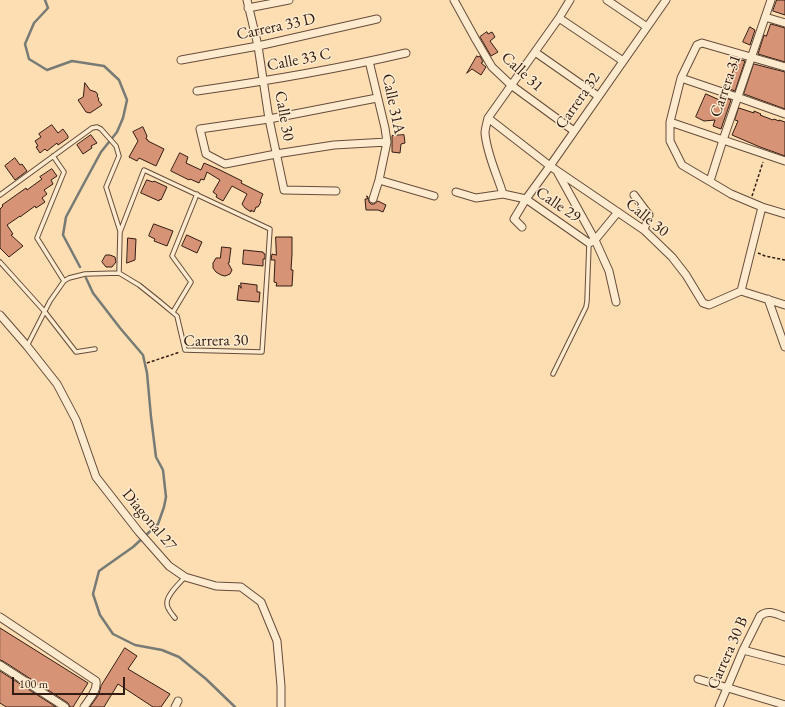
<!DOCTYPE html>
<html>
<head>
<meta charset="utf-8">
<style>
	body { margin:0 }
	#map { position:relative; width:785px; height:707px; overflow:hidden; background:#fddeb3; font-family:"EB Garamond",serif }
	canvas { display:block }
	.scale { position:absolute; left:12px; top:677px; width:113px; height:18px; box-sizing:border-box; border:2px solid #331c13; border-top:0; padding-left:5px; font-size:12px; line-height:14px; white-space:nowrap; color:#331c13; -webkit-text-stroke:3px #feeace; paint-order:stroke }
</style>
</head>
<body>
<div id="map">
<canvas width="785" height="707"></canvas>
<div class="scale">100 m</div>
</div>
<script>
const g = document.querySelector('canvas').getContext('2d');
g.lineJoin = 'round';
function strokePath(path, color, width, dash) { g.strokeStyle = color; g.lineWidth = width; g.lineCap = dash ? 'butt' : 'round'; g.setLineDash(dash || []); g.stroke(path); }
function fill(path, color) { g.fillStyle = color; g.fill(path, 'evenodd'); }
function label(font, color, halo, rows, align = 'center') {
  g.font = font + ' "EB Garamond",serif'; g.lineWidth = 3; g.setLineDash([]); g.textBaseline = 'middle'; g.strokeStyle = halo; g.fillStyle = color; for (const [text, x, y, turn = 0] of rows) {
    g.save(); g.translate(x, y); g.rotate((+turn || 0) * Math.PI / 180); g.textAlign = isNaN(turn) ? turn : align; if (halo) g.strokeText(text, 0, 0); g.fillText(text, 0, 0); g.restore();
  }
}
strokePath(new Path2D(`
	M45,0L48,8L34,23L25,44L29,59L47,70L72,61L104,66L119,80L127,100L123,118L117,132L101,152L82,187L66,217L63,235L80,267
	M86,278L93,293L120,328L143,355L147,373L151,417L156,457L163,470L166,497L164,507L158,524L133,547L99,571L93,594L100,615L113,634L135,645L162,650L179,657L206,679L235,707`), '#777a75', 2.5);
const building = new Path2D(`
	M777,0H785V15L773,11Z
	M771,24L785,28V62L758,54L764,35L766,36Z
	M750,27L755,30L750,45L743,42Z
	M487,32L488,34L492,32L495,37L490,41L498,52L491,56L480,37Z
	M477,56L478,57L480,56L483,62L481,63L486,67L481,75L472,69L467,73Z
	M738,59L745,61L735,91L727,88Z
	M754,64L785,72V109L744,94Z
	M85,83L90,90L96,92L98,95L97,96L99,99L98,100L102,105L90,113L86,112L78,100L83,97Z
	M706,94L724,102L726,98L731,100L721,129L713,126L715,120L704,121L696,117Z
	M739,108L754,113V111L761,114L760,115L773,120L774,119L779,121V120L785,122V156L760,147L732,135L738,121L735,120Z
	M52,125L58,133L63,129L68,136V138L58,145L57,143L47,151L45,149L40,153L36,147L38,146L35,141L41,137L39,134Z
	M143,127L147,136L146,139L148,140V141L164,149L156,166L139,158L137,161L129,157L138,141L133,132Z
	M91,135L97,143L91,146L92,148L83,154L77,145Z
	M404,135L405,143L401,144L400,153L392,152V136Z
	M180,153L188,157L186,163L201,170L204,163L220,170L242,181L241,183L263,194L260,201L261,202L258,207H256L254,212L251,210V212L245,208L242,204L247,194L232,186L223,201L216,197L217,195L213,192L220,180L207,172L204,180L201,179L199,183L190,179L189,180L171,171Z
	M15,158L20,165L22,164L27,171L15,180L5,166Z
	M52,169L57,176L51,180L53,184L44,190L47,194L42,198L45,202L36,208L35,206L20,217V216L7,225L13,234L11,235L23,246L9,257L0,248V209L3,206L2,205L26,188L27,190L42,179L40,177Z
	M147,180L153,182L154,181L167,187L161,200L160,199L159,201L141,193Z
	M367,196L368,197L369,202L371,204H374L378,201L386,205L383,212L378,210H366L365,199H367Z
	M154,224L173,231L167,246L154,241L155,239L149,236Z
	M187,235L202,242L197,253L182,246Z
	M276,237H292V254L291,270H293L292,286H276L277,283L274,282L275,260H271L272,254L276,255Z
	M128,238L136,239L135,260L127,263Z
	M222,247L231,248L229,263H228L232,270L230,274L225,276L221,275L216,272L213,268V263L216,258H220Z
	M244,250L263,252V253L265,254V259H263V266L243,264Z
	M106,255H110L115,257L116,262L112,267H106L102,262Z
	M241,283L257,285V292H260L259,302L237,300L239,285L241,288Z
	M0,628L88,683L73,707H70L68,703L3,661L0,660Z
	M125,648L137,656L128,669L170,694L161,707H153L118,684L104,707H90L99,694L101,686Z
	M0,671L56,707H6L0,703Z`);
fill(building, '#d69375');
strokePath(building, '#331c13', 1);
const service = new Path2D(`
	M53,156L64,172L37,238L64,281
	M0,195L92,128L97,127L101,129L116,146L119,156L106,187L120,231
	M0,262L45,312L76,352L95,349
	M173,312L191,282L172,256L197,194
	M27,346L50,301L64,281L69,278L85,274L119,273L139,285L159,301L177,316L185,350L262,352L270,229L144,170L120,232L119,273
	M553,374L586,307L587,301L589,243
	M175,618C172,614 167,609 167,604C166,595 180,583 185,577`);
const minor = new Path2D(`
	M247,0L258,46L269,119L284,190L336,191
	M454,0L476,40L492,67L511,85L574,131
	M607,0L647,27
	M248,8L289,0
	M765,17L785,23
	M559,18L623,61
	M535,52L598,96
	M181,60L258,46L377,19
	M369,61L385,128L387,142L379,180L373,199
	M785,67L702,43L697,45L681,78L670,122V141L682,165L731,194L762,207L785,214
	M681,78L737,97L785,114
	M197,91C267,81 337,69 406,53
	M377,98L269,119L200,129L206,154L225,164L276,154L334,145L387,142
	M488,118L550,166L644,230L672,257L686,275L703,303L709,305L741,291L785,305
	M670,122L785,161
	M558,173L595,240L609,271L616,302
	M379,180L434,196
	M710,181L723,140L771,0
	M456,192L476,198L503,194L526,199L589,243L595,240L618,212
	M503,194C497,174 487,155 485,133C485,129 487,123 488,118L559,18L570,0
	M634,195L649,215L644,230
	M522,227L514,219L526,199L550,166L666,0
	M741,291L762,207
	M768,299L785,347
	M0,315L27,346L57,384L76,420L96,477L139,532L169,566L185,577L216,586L241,587L261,602L277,641L281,686V707
	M0,617L96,681C98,690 89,700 84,707
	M743,650L785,661
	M0,665L65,707
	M698,679L785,705
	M175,707L178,701
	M719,707L743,650L760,616C768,609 776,614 785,617`);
strokePath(service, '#664c3b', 5.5);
strokePath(minor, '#664c3b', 9);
strokePath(new Path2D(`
	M752,196L763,162
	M758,253L765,256L785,260
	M147,363L180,352`), '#331c13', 1.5, [3, 2]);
strokePath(service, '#feeace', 3.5);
strokePath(minor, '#feeace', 7);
label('16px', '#331c13', '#feeace', [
	["Carrera 33 D",276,27,-12],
	["Calle 33 C",299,60,-11],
	["Calle 31",522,72,42],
	["Carrera 31",726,86,-71],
	["Carrera 32",578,101,-55],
	["Calle 31A",393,104,78],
	["Calle 30",284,116,80],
	["Calle 29",558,205,34],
	["Calle 30",647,218,39],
	["Carrera 30",216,341,-1],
	["Diagonal 27",149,520,50],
	["Carrera 30 B",728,653,-66]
]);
</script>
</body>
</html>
